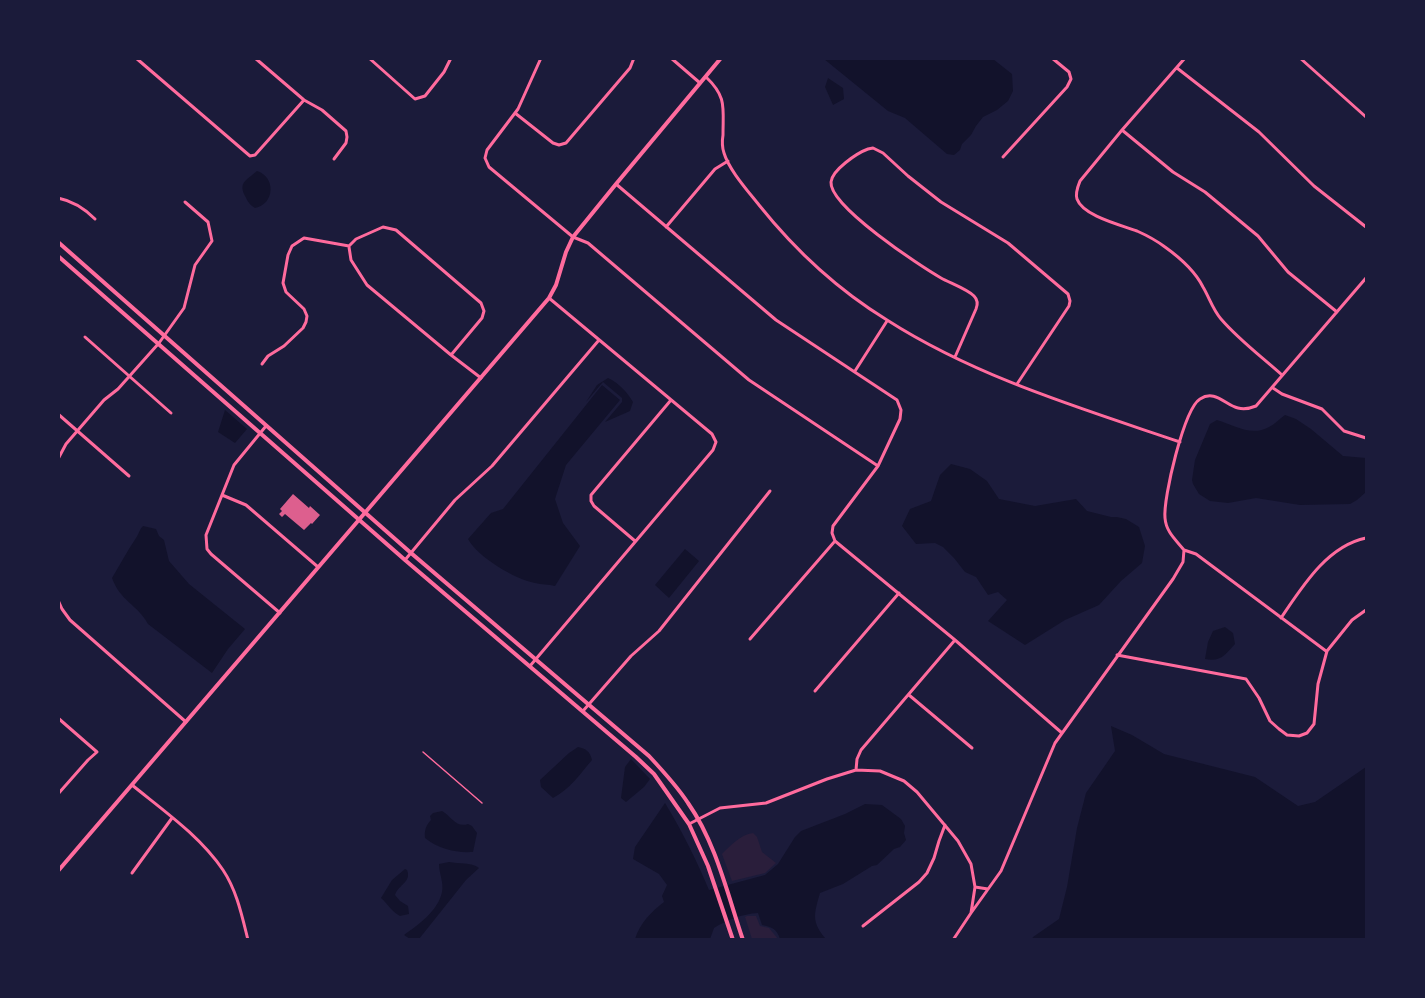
<!DOCTYPE html>
<html>
<head>
<meta charset="utf-8">
<style>
	body { margin:0 }
	#map { position:relative; width:1425px; height:998px; overflow:hidden; background:#1b1b3a; font-family:"Asap Condensed",sans-serif }
	canvas { display:block }
	.frame { position:absolute; inset:0; border:60px solid #1b1b3a; pointer-events:none }
</style>
</head>
<body>
<div id="map">
<canvas width="1425" height="998"></canvas>
<div class="frame"></div>
</div>
<script>
const g = document.querySelector('canvas').getContext('2d');
g.lineJoin = 'round';
function fill(path, color) { g.fillStyle = color; g.fill(path, 'evenodd'); }
function strokePath(path, color, width, dash) { g.strokeStyle = color; g.lineWidth = width; g.lineCap = dash ? 'butt' : 'round'; g.setLineDash(dash || []); g.stroke(path); }
fill(new Path2D(`
	M753,833L757,837L762,852L776,863L765,873L732,881L722,854C731,845 740,835 753,833Z
	M747,916H756L760,926L769,928L778,939H752L745,917Z`), '#2a1e3b');
fill(new Path2D(`
	M824,59H993L1012,74L1013,91L1008,101L997,110L983,117L976,126L971,135L962,144L960,150L954,155L947,154L905,118L888,111Z
	M828,78L843,88L844,99L833,105L825,87Z
	M257,171C276,177 275,204 255,208C250,205 248,202 245,196C238,182 247,180 257,171Z
	M608,378C619,383 627,392 633,402L630,411L605,422L622,402V398L603,382L586,402L597,385Z
	M602,385L620,400L566,465L555,499L563,523L580,546L555,586C548,584 542,585 535,583C514,579 478,557 468,539L491,513L503,509Z
	M225,410L247,429L235,443L218,432Z
	M1285,415L1296,419L1311,429L1343,456L1366,458V492L1357,500L1350,504L1300,505L1256,498L1228,503L1210,501L1199,494L1193,484L1192,480L1195,460L1210,424L1217,420C1234,425 1251,437 1269,427C1275,424 1279,419 1285,415Z
	M951,464L970,469L987,481L999,499L1035,506L1076,499L1087,511L1111,517H1117L1126,519L1139,527L1145,546L1142,563L1121,581L1099,605L1065,620L1025,645L988,621L1007,600L998,592L988,595L976,577L965,572L954,558L943,547L935,543L916,544L902,526L910,509L931,501L940,475Z
	M143,526L156,529L159,536L164,540L169,561L189,584L245,629L228,649L212,673L148,624C138,605 120,601 112,578C120,565 127,551 136,538C139,534 139,530 143,526Z
	M685,549L699,561L669,598L655,585Z
	M1225,627L1233,633L1235,644C1225,655 1221,662 1205,659L1208,642L1213,631Z
	M1111,726L1132,735L1164,754L1255,777L1298,806L1315,802L1366,767V939H1032L1033,937L1059,919L1067,887L1077,828L1086,793L1115,751Z
	M578,747C586,749 590,751 592,760C581,773 569,790 553,798L541,787L540,780L569,753Z
	M631,759L650,779L644,787L626,802L621,798L625,767Z
	M665,803C682,831 696,859 709,890L765,875L778,864L795,837L801,831L845,814L865,804L882,805L901,819L905,826L904,833L906,840L900,847L894,849L877,865L872,866L843,884L820,893C814,914 811,922 826,939H780C777,929 772,927 762,925L758,913C742,914 727,920 714,928L710,939H635C640,923 651,912 664,902L662,896L667,885L659,874L633,859L635,847Z
	M442,811C452,817 456,828 468,824L472,826L477,833L473,852C455,853 439,849 425,838C424,831 426,825 431,820L430,816L433,813Z
	M449,862C459,864 471,862 479,868L466,880L419,939H410L404,935C418,925 438,911 442,892C444,883 439,873 439,864Z
	M405,869L407,870C412,882 398,885 395,895L400,901L408,906L409,914L400,916C391,911 388,904 381,898L392,880Z`), '#12122b');
fill(new Path2D(`
	M293,494L309,508L310,506L320,515L312,524L311,523L304,530L285,514L282,517L279,514L282,511L280,509Z`), '#dd5f8e');
strokePath(new Path2D(`
	M423,752L482,803`), '#ff6b9d', 1.5);
strokePath(new Path2D(`
	M136,58L250,156L255,155L304,100
	M255,58L304,100L322,110L346,131L347,137L346,143L334,159
	M369,58L415,99L425,96L444,72L451,58
	M541,58L518,109L487,150L485,158L489,167L573,237L588,243L749,380L878,466
	M671,58L700,83
	M1185,58L1122,130L1080,181C1078,186 1075,193 1077,199C1083,216 1121,225 1137,231C1146,235 1157,241 1165,247C1179,257 1195,271 1203,287C1209,297 1213,310 1221,319C1239,340 1262,357 1282,375
	M1300,58L1366,117
	M1177,68L1259,132L1314,186L1366,227
	M706,77C727,97 723,107 723,135C722,141 722,147 724,153C729,170 748,191 759,205C795,250 838,290 887,320C976,377 1080,408 1180,442
	M515,113L553,143L559,145L566,143L630,68L634,58
	M1122,130L1173,172L1205,192L1258,236L1288,272L1337,312
	M1003,157L1067,87L1071,79L1069,72L1052,58
	M616,184L776,320L897,400L901,410L900,419L878,466L833,526L832,533L835,541
	M58,198C73,201 85,209 95,219
	M666,227L715,169L728,161
	M349,247L351,260L367,285L451,355L481,378
	M85,337L171,413
	M955,357L976,309C978,304 978,300 974,296C967,289 950,283 941,278C920,266 829,206 831,182C832,170 857,153 868,149L873,148L883,153L908,176L941,202L1008,243L1068,294L1070,301L1069,306L1017,384
	M262,364L268,356L284,346L303,328L306,322L307,316L304,309L286,292L283,283L288,255L292,246L304,238L349,246L356,239L383,227L396,230L481,303L484,311L482,318L451,355
	M855,371L887,321
	M1273,388L1282,394L1322,409L1344,431L1366,438
	M58,414L129,476
	M266,426L234,465L206,535L207,549L211,554L280,613
	M58,459L66,444L104,400L118,389L159,343L184,308L195,265L212,241L208,222L185,202
	M222,495L246,505L318,567
	M635,541L594,506L591,501V495L671,400
	M835,541L955,640L1062,733
	M1184,550L1196,554L1326,651
	M405,560L455,500L492,466L599,340
	M58,600L62,609L70,620L186,722
	M1281,618C1302,587 1327,546 1366,538
	M750,639L835,541
	M1117,655L1246,679L1259,698L1270,721L1279,729L1287,735L1299,736L1307,733L1314,724L1318,684L1327,651L1352,620L1366,610
	M530,666L713,450L716,442L712,434L549,298
	M815,691L899,593
	M909,695L972,748
	M583,711L631,656L659,631L770,491
	M58,718L97,752L88,760L58,794
	M856,770L857,759L861,750L955,640
	M132,785C164,811 200,836 223,870C237,891 242,916 248,940
	M689,824L720,808L766,803L827,779L856,770L880,771L904,781L917,792L958,841L971,864L975,887L971,913L953,940
	M132,873L172,818
	M975,887L988,889
	M971,913L1001,871L1055,743L1173,579L1183,562L1184,550C1176,540 1166,532 1165,518C1163,498 1184,409 1200,399C1215,389 1225,405 1238,408C1245,410 1251,408 1256,406L1366,278
	M863,926L919,882L927,873L934,858L939,841L945,825`), '#ff6b9d', 3);
strokePath(new Path2D(`
	M58,871L549,298L556,285L566,252L573,237L616,184L721,58`), '#ff6b9d', 4);
strokePath(new Path2D(`
	M58,242L411,553L649,756C663,771 677,786 688,803C716,843 727,893 743,940
	M58,256L405,560L636,757L654,774L689,824L708,866L733,940`), '#ff6b9d', 4);
</script>
</body>
</html>
